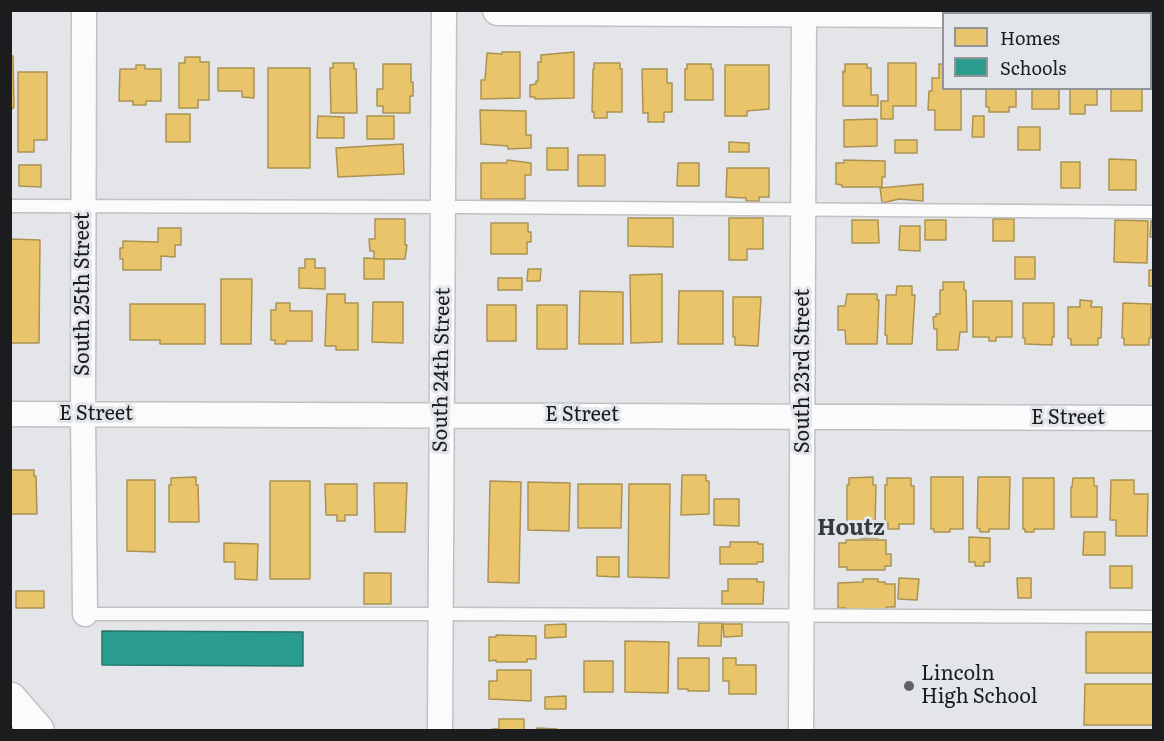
<!DOCTYPE html>
<html>
<head>
<meta charset="utf-8">
<style>
	body { margin:0 }
	#map { position:relative; width:1164px; height:741px; overflow:hidden; background:#e3e5e8; font-family:Literata,serif }
	canvas { display:block }
	.frame { position:absolute; inset:0; border:12px solid #1b1c1e; pointer-events:none }
	.legend { position:absolute; left:942px; top:12px; width:210px; height:78px; box-sizing:border-box; background:#e2e5e9; border:2px solid #929598; margin:0; padding:8px 10px; list-style:none; font-size:18px; color:#1b1c1e }
	.legend li { display:flex; align-items:center; gap:12px; height:30px }
	.legend b { width:30px; border:2px solid #929598 }
</style>
</head>
<body>
<div id="map">
<canvas width="1164" height="741"></canvas>
<div class="frame"></div>
<ul class="legend">
<li><b style="height:16px;background:#e9c46a"></b>Homes</li>
<li><b style="height:16px;background:#2a9d8f"></b>Schools</li>
</ul>
</div>
<script>
const g = document.querySelector('canvas').getContext('2d');
g.lineJoin = 'round';
function fill(path, color) { g.fillStyle = color; g.fill(path, 'evenodd'); }
function strokePath(path, color, width, dash) { g.strokeStyle = color; g.lineWidth = width; g.lineCap = dash ? 'butt' : 'round'; g.setLineDash(dash || []); g.stroke(path); }
function label(font, color, halo, rows, align = 'center') {
  g.font = font + ' Literata,serif'; g.lineWidth = 6; g.setLineDash([]); g.textBaseline = 'middle'; g.strokeStyle = halo; g.fillStyle = color; for (const [text, x, y, turn = 0] of rows) {
    g.save(); g.translate(x, y); g.rotate((+turn || 0) * Math.PI / 180); g.textAlign = isNaN(turn) ? turn : align; if (halo) g.strokeText(text, 0, 0); g.fillText(text, 0, 0); g.restore();
  }
}
const homes = new Path2D(`
	M502,52H520V98L481,99V80H485L487,53L502,54Z
	M574,52V98L535,99V97H530V85L536,84V81H538V62H541V55Z
	M10,56H13L14,107L10,111Z
	M185,57H200V62H209V100H198V108H179V63H185Z
	M333,63H354V69H356L357,113H331L330,68H333Z
	M594,63H620V69H622V112H607V118H594V112H592L593,69H594Z
	M888,63H916V106H893V119H881V101H888Z
	M383,64H411V82H413V96H410V113H383V106H377V89H383Z
	M687,64H711V69H713V100H685V69H687Z
	M845,64H867V68H871V95H878V106H843V71L845,72Z
	M939,64H944V88H961V130H935V110H928L929,91H932V78H939Z
	M136,65H145V69H161V101H146V105H133V101H119L120,69H136Z
	M725,65H769V109L747,111V116H725Z
	M218,68H254V98L242,97V91H218Z
	M268,68H310V168H268Z
	M642,69H667V83H672V112H664V122H648V113H643Z
	M18,72H47V140H34V152H18Z
	M986,88H1016V107H1009V112H989V107H986Z
	M1032,88H1059V109H1032Z
	M1070,88H1097V105H1085V114H1070Z
	M1111,88H1142V111H1111Z
	M480,110L526,111V135H531V148L508,149V146L481,144Z
	M166,114H190V142H166Z
	M318,116L344,117V138H317Z
	M367,116H394V139H367Z
	M973,116H984V137H972Z
	M877,119V146L844,147V120Z
	M1018,127H1040V150H1018Z
	M895,140H917V153H895Z
	M729,142L749,143V152H729Z
	M403,144L404,174L338,177L336,148Z
	M547,148H568V170H547Z
	M578,155H605V186H578Z
	M1109,159L1136,160V190H1109Z
	M507,160L531,163V175H525V199H481V163H507Z
	M844,160L885,161V177H882V187H842V185L836,184V163H844Z
	M1061,162H1080V188H1061Z
	M678,163H699V186H677Z
	M19,165H41V187L19,186Z
	M727,168H769V197H759V201H746V198L726,197Z
	M923,184V201L899,199L882,203L880,188Z
	M628,218H673V247L628,246Z
	M729,218H763V249H747V260H729Z
	M375,219H405V245H407L405,259H374V251H370L369,239H375Z
	M993,219H1014V241H993Z
	M852,220H878L879,243H852Z
	M925,220H946V240H925Z
	M1115,220L1148,221L1147,263L1114,262Z
	M1151,221H1154V237H1150Z
	M491,223H528V232H531V242H527V254H491Z
	M900,226H920V251L899,250Z
	M158,228H181V245H175V257L161,256V270H123V259H120V248H123V241L158,242Z
	M10,239L40,240L39,343H10Z
	M1015,257H1035V279H1015Z
	M364,258L384,259V279H364Z
	M305,259H315V268H325V289L299,288V268H305Z
	M528,269H541L540,281H527Z
	M1149,270H1154V286H1149Z
	M662,274V342L631,343L630,275Z
	M498,278H522V290H498Z
	M221,279H252L251,344H221Z
	M943,282H964V290H966L967,332H960L958,350H937V329H934L933,317H936V314H940V290H943Z
	M897,286H912V295H915L912,344H887V335H885L886,295H896Z
	M580,291L623,292V344H579Z
	M679,291H723V344H678Z
	M327,294H345V303H358V350H336V346H325Z
	M847,294H877V300H879L877,344H846L845,330H838V306H845Z
	M733,297H761L758,346L735,345V337H733Z
	M1080,300L1092,301L1091,307H1102L1101,338H1098V345H1071V339L1068,338V307H1080Z
	M973,301H1012V337H996V341H989V337H973Z
	M373,302H403V343L372,342Z
	M276,303H290V311H312V341H286V344H275V340H271V310H276Z
	M1023,303H1054V337H1052V345L1025,344V338H1023Z
	M1123,303L1151,304V338H1149V345H1124V338H1122Z
	M130,304H205V344H160V340H130Z
	M487,305H516V341H487Z
	M537,305H567V349H537Z
	M10,470H34V476H36L37,514H11Z
	M682,475H706V481H709V514L681,515Z
	M196,477V485H198L199,522H169V485H171V478Z
	M873,477V485H876L875,527H878V538H860V529L852,530V524H847V485H849V478Z
	M931,477H963V529H950V532H934V529H931Z
	M978,477H1010L1009,529H989V532H980V529L977,528Z
	M887,478H911V486H914V524H899V529H888V523H885V485H887Z
	M1023,478H1054V529H1034V532H1025V529H1023Z
	M1073,478H1094V486H1097V517H1071V487H1072Z
	M127,480H155V552L127,551Z
	M1111,480H1134V494H1148L1147,536H1116V520H1110Z
	M270,481H310V579H270Z
	M490,481L521,482L519,583L488,582Z
	M528,482L570,483L569,531L528,530Z
	M374,483H407L405,532H375Z
	M325,484H357V515H345V521H337V515H326Z
	M578,484H622L621,528H578Z
	M629,484H670L669,578L628,577Z
	M714,499H739V526L714,525Z
	M1084,532H1105V555H1083Z
	M969,537L990,538V562H984V566H975V562H969Z
	M846,540H886V554H891V566H885V570H847V567H839V543H846Z
	M730,542H758V544H763V562H757V564H720V547H730Z
	M224,543L258,544L257,580L235,579V562H224Z
	M597,557H619V577L597,576Z
	M1110,566H1132V588H1110Z
	M364,573H391V604H364Z
	M899,578L919,579L917,600L898,599Z
	M1017,578H1031V598H1018Z
	M728,579H757V582H764L763,604H722V591H728Z
	M863,579H878V582H885V584H895V607H886V611H846V608H838V583L863,582Z
	M16,591H44V608H16Z
	M699,623H722L721,646H698Z
	M566,624V637L545,638V625Z
	M723,624H742V636L724,637Z
	M1086,632H1154V673H1086Z
	M496,635L536,636V659H527V662H496V660L489,661V637H496Z
	M625,641L669,642L668,693L625,692Z
	M678,658H709V691H688V689H678Z
	M723,658H736V665H756V694H729V681H723Z
	M584,661H613V692H584Z
	M497,670H531V701L489,699V681H497Z
	M1085,684H1154V725H1084Z
	M566,696V709H545V697Z
	M499,719H524V730H492V729H499Z
	M537,728L557,729L556,730H537Z`);
fill(homes, '#e9c46a');
strokePath(homes, '#ab9253', 1.5);
const schools = new Path2D(`
	M102,631L303,632V666L102,665Z`);
fill(schools, '#2a9d8f');
strokePath(schools, '#26766d', 1.5);
const service = new Path2D(`
	M10,206L467,207L1154,212
	M85,614H441L1154,617`);
const minor = new Path2D(`
	M84,10L83,414L85,614
	M10,414L1154,418
	M440,730L444,10
	M801,730L804,10`);
const tertiary = new Path2D(`
	M498,10L1154,13`);
const secondary = new Path2D(`
	M10,699L37,730`);
strokePath(service, '#c0c1c3', 15);
strokePath(minor, '#c0c1c3', 27);
strokePath(tertiary, '#c0c1c3', 33);
strokePath(secondary, '#c0c1c3', 36);
strokePath(service, '#fbfbfc', 12);
strokePath(minor, '#fbfbfc', 24);
strokePath(tertiary, '#fbfbfc', 30);
strokePath(secondary, '#fbfbfc', 33);
for (const [x, y, r, color] of [
	[909,686,6,"#616265"]
]) { const dot = new Path2D(); dot.arc(x, y, r, 0, 2 * Math.PI); g.fillStyle = color; g.fill(dot); strokePath(dot, '#e2e5e9', 2); }
label('20px', '#1b1c1e', '#e2e5e9', [
	["South 25th Street",83,294,-90],
	["South 24th Street",442,370,-89],
	["South 23rd Street",803,371,-90],
	["E Street",96,414],
	["E Street",582,415],
	["E Street",1068,418]
]);
label('20px', '#1b1c1e', '#e2e5e9', [
	["Lincoln",921,674],
	["High School",921,697]
], 'left');
label('bold 22px', '#383a3d', '#e2e5e9', [
	["Houtz",851,529]
]);
</script>
</body>
</html>
